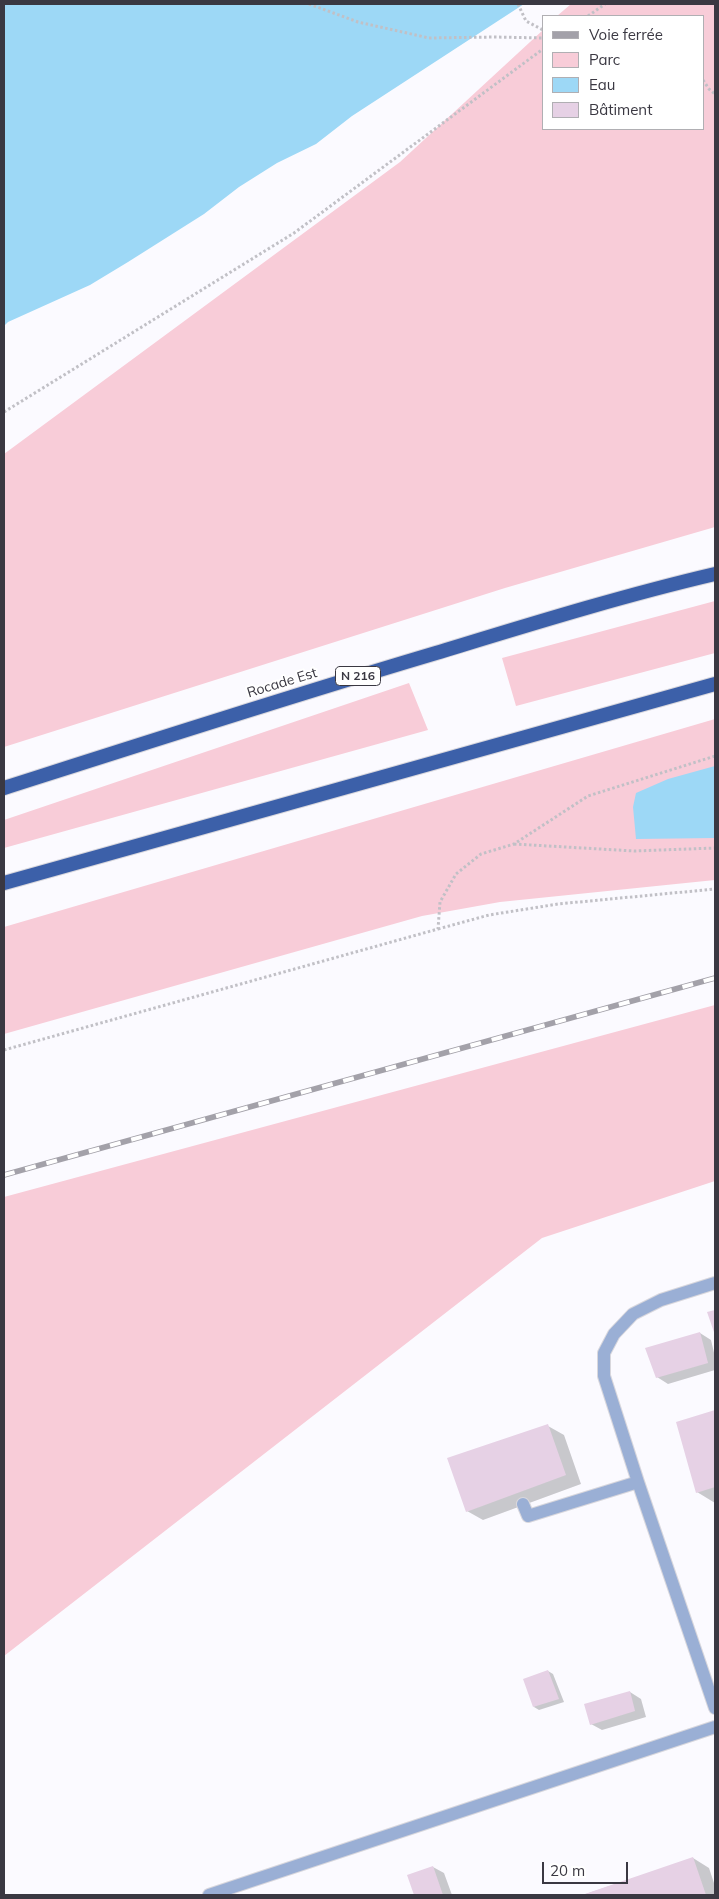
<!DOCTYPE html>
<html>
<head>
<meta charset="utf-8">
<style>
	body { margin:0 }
	#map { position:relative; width:719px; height:1899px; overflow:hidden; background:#fbfaff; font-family:Mulish,sans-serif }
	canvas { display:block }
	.frame { position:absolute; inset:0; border:5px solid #3a3842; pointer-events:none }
	.legend { position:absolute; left:542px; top:15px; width:162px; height:115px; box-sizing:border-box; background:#fff; border:1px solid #b0afb3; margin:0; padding:6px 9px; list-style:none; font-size:15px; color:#3a3842 }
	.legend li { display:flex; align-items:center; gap:10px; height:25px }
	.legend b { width:25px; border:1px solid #b0afb3 }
	.scale { position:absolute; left:542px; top:1862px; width:86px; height:22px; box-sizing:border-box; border:2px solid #3a3842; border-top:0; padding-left:6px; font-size:15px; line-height:18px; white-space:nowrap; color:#3a3842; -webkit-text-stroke:4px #fff; paint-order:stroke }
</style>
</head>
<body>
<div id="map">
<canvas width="719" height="1899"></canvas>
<div class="frame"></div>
<ul class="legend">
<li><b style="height:6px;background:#a3a1a9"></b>Voie ferrée</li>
<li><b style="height:14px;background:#f8ccd8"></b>Parc</li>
<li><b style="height:14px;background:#9dd8f6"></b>Eau</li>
<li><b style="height:14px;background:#e6d1e5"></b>Bâtiment</li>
</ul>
<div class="scale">20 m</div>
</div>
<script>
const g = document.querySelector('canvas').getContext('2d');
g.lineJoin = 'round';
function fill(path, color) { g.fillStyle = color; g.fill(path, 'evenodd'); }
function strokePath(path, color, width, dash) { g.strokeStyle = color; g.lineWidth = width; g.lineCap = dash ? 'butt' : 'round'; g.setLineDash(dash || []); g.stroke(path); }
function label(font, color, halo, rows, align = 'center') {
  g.font = font + ' Mulish,sans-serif'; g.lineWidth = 4; g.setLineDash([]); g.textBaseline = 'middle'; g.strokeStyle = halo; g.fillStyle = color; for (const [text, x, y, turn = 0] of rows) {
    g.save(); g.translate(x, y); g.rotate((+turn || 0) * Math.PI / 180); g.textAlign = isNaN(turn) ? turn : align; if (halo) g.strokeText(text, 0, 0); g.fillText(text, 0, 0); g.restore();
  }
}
fill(new Path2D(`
	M571,4H715V527L505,588L4,747V454L400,162L543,30V129H703V16H557Z
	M715,601V653L516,706L502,658Z
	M409,683L428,730L4,848V820Z
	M715,719V880L500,902L422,916L4,1034V927Z
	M715,1005V1181L542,1238L4,1656V1197Z`), '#f8ccd8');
fill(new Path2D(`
	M4,4H524L352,116L316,144L277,163L239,187L204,214L128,262L90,285L8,322L4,326Z
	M715,766V838L636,839L633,807L636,793L668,779Z`), '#9dd8f6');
fill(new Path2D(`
	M700,1333L711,1340L715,1357V1370L668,1384L657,1377Z
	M715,1412V1503L697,1492L677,1423Z
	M548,1426L564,1435L581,1484L483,1520L467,1511Z
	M548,1671L553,1674L564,1702L539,1710L534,1707Z
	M630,1692L641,1699L646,1717L602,1730L591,1724Z
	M693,1858L709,1868L715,1886V1895H583Z
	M433,1867L444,1873L452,1895H414Z`), '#0003');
fill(new Path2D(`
	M715,1310V1335L707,1312Z
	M700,1332L708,1363L656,1378L645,1348Z
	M715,1410V1487L696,1493L676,1422Z
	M548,1424L566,1475L466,1512L447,1458Z
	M548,1670L559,1699L533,1707L523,1679Z
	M630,1691L635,1711L590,1725L584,1704Z
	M693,1857L706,1895H582Z
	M433,1866L443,1895H414L407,1875Z`), '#e6d1e5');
const service = new Path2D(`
	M715,1283L661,1300L633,1314L614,1334L604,1353V1376L638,1482L715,1708
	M523,1504L528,1516L638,1482
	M209,1895L715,1727`);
const trunk = new Path2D(`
	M4,788C148,742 291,696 436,653C528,625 621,596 715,574
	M4,883L715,684`);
strokePath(service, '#d8d7dd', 14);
strokePath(trunk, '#d8d7dd', 16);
strokePath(new Path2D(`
	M309,4L358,22L429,38L495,37L543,38
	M518,4L526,21L543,30
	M588,16L605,4
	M703,80L709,89L715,94
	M4,412L294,233L543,49
	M514,844L634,851L715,848
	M438,929L489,915L558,904L715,889
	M4,1050L438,929L440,902L456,874L481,854L514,844L588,796L715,756`), '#c1c0c6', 3, [2.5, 2.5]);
strokePath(service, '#9aafd5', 12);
strokePath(trunk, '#3c60a9', 14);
const rail = new Path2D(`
	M4,1175L715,978`);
strokePath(rail, '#a3a1a9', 5.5);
strokePath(rail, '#fff', 4, [11]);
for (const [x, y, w] of [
	[358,676,45]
]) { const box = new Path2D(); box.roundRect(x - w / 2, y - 9.5, w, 19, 4); g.fillStyle = '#fff'; g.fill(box); strokePath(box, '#3a3842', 1); }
label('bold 12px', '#3a3842', null, [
	["N 216",358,676]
]);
label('14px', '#3a3842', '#fff', [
	["Rocade Est",282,683,-17]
]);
</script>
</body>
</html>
